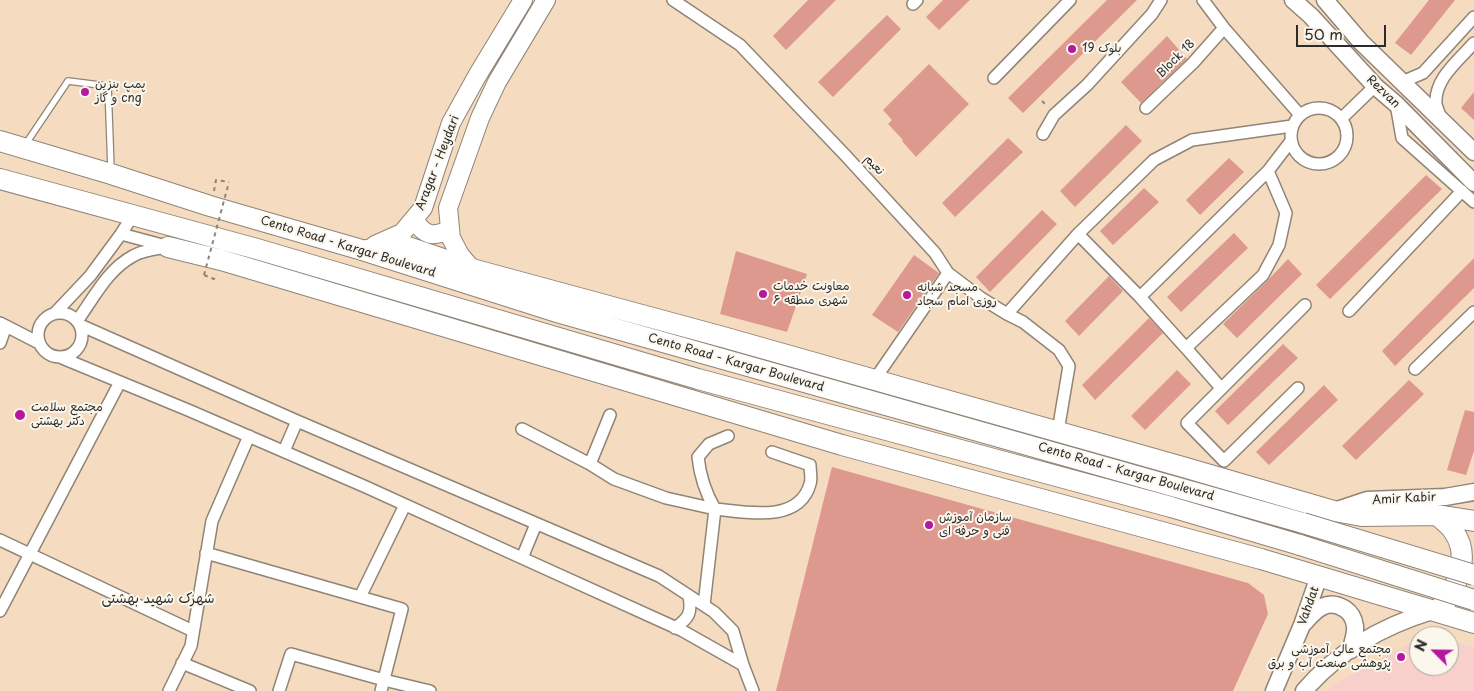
<!DOCTYPE html>
<html>
<head>
<meta charset="utf-8">
<style>
	body { margin:0 }
	#map { position:relative; width:1474px; height:691px; overflow:hidden; background:#f5dcc0; font-family:"Playpen Sans",sans-serif }
	canvas { display:block }
	.north { position:absolute; left:1409px; top:626px; width:50px; height:50px; box-sizing:border-box; background:#fbf7ec; border:1px solid #a8a59f; border-radius:50%; rotate:293deg; font-size:14px; font-weight:700; line-height:20px; text-align:center; color:#2b2b2b }
	.north::after { content:''; display:block; margin:auto; width:18px; height:22px; background:#b5179e; clip-path:polygon(50% 0,100% 100%,50% 72%,0 100%) }
	.scale { position:absolute; left:1296px; top:25px; width:90px; height:22px; box-sizing:border-box; border:2px solid #2b2b2b; border-top:0; padding-left:6px; font-size:15px; line-height:18px; white-space:nowrap; color:#2b2b2b; -webkit-text-stroke:4px #fbf7ec; paint-order:stroke }
</style>
</head>
<body>
<div id="map">
<canvas width="1474" height="691"></canvas>
<div class="north">N</div>
<div class="scale">50 m</div>
</div>
<script>
const g = document.querySelector('canvas').getContext('2d');
g.lineJoin = 'round';
function fill(path, color) { g.fillStyle = color; g.fill(path, 'evenodd'); }
function strokePath(path, color, width, dash) { g.strokeStyle = color; g.lineWidth = width; g.lineCap = dash ? 'butt' : 'round'; g.setLineDash(dash || []); g.stroke(path); }
function label(font, color, halo, rows, align = 'center') {
  g.font = font + ' "Playpen Sans","Playpen Sans Arabic",sans-serif'; g.lineWidth = 4; g.setLineDash([]); g.textBaseline = 'middle'; g.strokeStyle = halo; g.fillStyle = color; for (const [text, x, y, turn = 0] of rows) {
    g.save(); g.translate(x, y); g.rotate((+turn || 0) * Math.PI / 180); g.textAlign = isNaN(turn) ? turn : align; if (halo) g.strokeText(text, 0, 0); g.fillText(text, 0, 0); g.restore();
  }
}
fill(new Path2D(`
	M1419,640V666H1449V640L1474,648V691H1328L1333,685L1412,642Z`), '#f7d0cb');
fill(new Path2D(`
	M808,0H836L786,50L773,36Z
	M943,0H970L939,30L926,17Z
	M1107,0H1137L1023,113L1008,98Z
	M1429,0H1455L1411,55L1395,43Z
	M887,15L901,29L833,97L818,82Z
	M1167,36L1187,59L1141,103L1121,82Z
	M929,64L969,104L916,157L902,141L903,140L888,124L892,120L883,110Z
	M1474,92V120L1461,108Z
	M1126,125L1142,141L1075,207L1060,191Z
	M1008,138L1023,152L955,217L942,203Z
	M1229,158L1244,172L1200,215L1186,200Z
	M1426,175L1442,189L1330,299L1316,285Z
	M1144,188L1159,202L1113,245L1100,231Z
	M1042,210L1057,224L990,292L976,277Z
	M1234,233L1248,248L1181,312L1167,297Z
	M736,251L807,274L787,332L720,314Z
	M914,255L939,273L898,332L872,315Z
	M1474,258V288L1395,366L1382,351Z
	M1288,259L1302,274L1237,338L1223,324L1268,280Z
	M1109,276L1123,291L1079,336L1065,321Z
	M1149,318L1163,333L1095,400L1082,385Z
	M1283,344L1298,358L1228,425L1215,411Z
	M1177,370L1191,384L1145,430L1131,416Z
	M1409,380L1424,394L1356,460L1342,446Z
	M1324,385L1338,400L1269,465L1256,452Z
	M1465,410L1474,412V451L1466,475L1447,470Z
	M832,467L1248,583L1264,595L1268,614L1233,691H776Z`), '#dd998d');
const lane = new Path2D(`
	M25,145L68,81L108,86L111,169`);
const street = new Path2D(`
	M673,0L740,45L846,156L935,253L948,273L875,379
	M1203,0L1224,28L1300,115
	M913,4L917,0
	M994,78L1070,0
	M1402,82L1423,73L1474,17
	M1396,104L1402,138L1474,202
	M1291 136a28 28 0 1 1 56 0a28 28 0 1 1-56 0Z
	M1146,108L1193,63L1224,28
	M1342,118L1375,86
	M1441,119C1440,114 1437,109 1436,104C1434,79 1459,60 1474,43
	M1043,134L1054,115L1087,85L1152,14L1161,0
	M121,234L166,246
	M1078,234L1140,297L1186,348L1263,275L1279,245L1286,213L1268,171
	M948,273L981,298L1007,314L1023,322L1059,350L1069,366L1058,431
	M1140,297L1268,171L1291,141
	M1349,311L1462,191
	M38 335a22 22 0 1 1 44 0a22 22 0 1 1-44 0Z
	M55,313L90,276L121,234L133,215
	M1007,314L1078,234L1154,160L1192,140L1292,126
	M77,321C94,298 107,270 133,256C143,250 157,249 168,247
	M0,323L39,343
	M80,325L297,421L659,576L714,612L733,631L743,665L753,691
	M0,343L6,326
	M1186,348L1221,388
	M62,358L188,410L366,487L522,558L681,630L743,665
	M1415,369L1474,312
	M1298,388L1224,461L1187,423L1305,305
	M610,415L590,464L614,479L666,498L715,509
	M522,429L590,464
	M284,451L297,421
	M715,509C705,492 700,476 698,457L709,444L728,436
	M0,540L193,631
	M206,553L402,609L381,691
	M522,558L536,524
	M360,597L405,505
	M704,605L715,509C745,512 799,524 810,484C812,479 810,471 810,465L772,452
	M0,611L120,382
	M675,628C689,618 692,613 689,596
	M182,663L250,691
	M169,691L191,646L212,521L249,436
	M279,691L291,654L384,680L430,691`);
const secondary = new Path2D(`
	M1293,0L1311,16L1375,86L1396,104L1474,183
	M1325,0L1361,42L1474,152
	M1334,511L1367,500L1445,497L1474,492
	M1305,622C1316,609 1328,598 1345,609C1351,613 1354,619 1355,626C1356,633 1352,643 1351,650
	M1274,691L1302,625L1319,576
	M1304,691C1337,652 1383,626 1432,611`);
const primary = new Path2D(`
	M414,219C424,236 433,238 450,229
	M375,245L402,233L423,208L451,123L477,76L523,0
	M472,269L460,255L451,238L448,208L480,118L497,82L546,0`);
const highway = new Path2D(`
	M0,141L111,174L210,206L362,250L560,313L1303,523
	M0,179L257,249L698,379L1171,507L1300,545
	M168,247L221,260L842,445L1261,559L1474,623
	M367,250L402,245L472,269L723,337L1183,467L1334,511L1362,516L1437,515L1474,521
	M1437,515C1442,520 1450,525 1454,532C1470,555 1458,583 1445,603L1442,605`);
strokePath(lane, '#908476', 8);
strokePath(street, '#908476', 14);
strokePath(secondary, '#908476', 19);
strokePath(primary, '#908476', 20);
strokePath(highway, '#908476', 22);
strokePath(new Path2D(`
	M1042,101L1046,105
	M214,191L216,180L229,182
	M204,275L214,279L216,274`), '#908476', 2, [4, 4]);
strokePath(lane, '#fff', 5.5);
strokePath(street, '#fff', 11);
strokePath(secondary, '#fff', 16);
strokePath(primary, '#fff', 18);
strokePath(highway, '#fff', 20);
const highwayBridge = new Path2D(`
	M1303,523L1474,575
	M1300,545L1474,600`);
strokePath(highwayBridge, '#908476', 22, []);
strokePath(new Path2D(`
	M204,275L229,182`), '#908476', 2, [4, 4]);
strokePath(highwayBridge, '#fff', 20);
for (const [x, y, r, color] of [
	[1072,49,5,"#b5179e"],
	[85,92,5,"#b5179e"],
	[763,294,5,"#b5179e"],
	[907,295,5,"#b5179e"],
	[20,415,6,"#b5179e"],
	[929,525,5,"#b5179e"],
	[1401,657,5,"#b5179e"]
]) { const dot = new Path2D(); dot.arc(x, y, r, 0, 2 * Math.PI); g.fillStyle = color; g.fill(dot); strokePath(dot, '#fbf7ec', 2); }
label('12px', '#2b2b2b', '#fbf7ec', [
	["بلوک 19",1082,49],
	["پمپ بنزین",95,85],
	["و گاز cng",95,99],
	["معاونت خدمات",773,287],
	["شهری منطقه ۶",773,301],
	["مسجد شبانه",917,288],
	["روزی امام سجاد",917,302],
	["مجتمع سلامت",31,408],
	["دکتر بهشتی",31,422],
	["سازمان آموزش",939,518],
	["فنی و حرفه ای",939,532],
	["مجتمع عالی آموزشی",1391,650,"right"],
	["پژوهشی صنعت آب و برق",1391,664,"right"]
], 'left');
label('12px', '#2b2b2b', '#fbf7ec', [
	["Block 18",1176,59,-45],
	["Rezvan",1383,92,44],
	["Aragar - Heydari",438,163,-69],
	["نعیم",874,165,47],
	["Cento Road - Kargar Boulevard",348,247,17],
	["Cento Road - Kargar Boulevard",736,363,16],
	["Cento Road - Kargar Boulevard",1126,472,16],
	["Amir Kabir",1404,499,-3],
	["Vahdat",1309,606,-70]
]);
label('14px', '#2b2b2b', '#fbf7ec', [
	["شهرک شهید بهشتی",158,599]
]);
</script>
</body>
</html>
